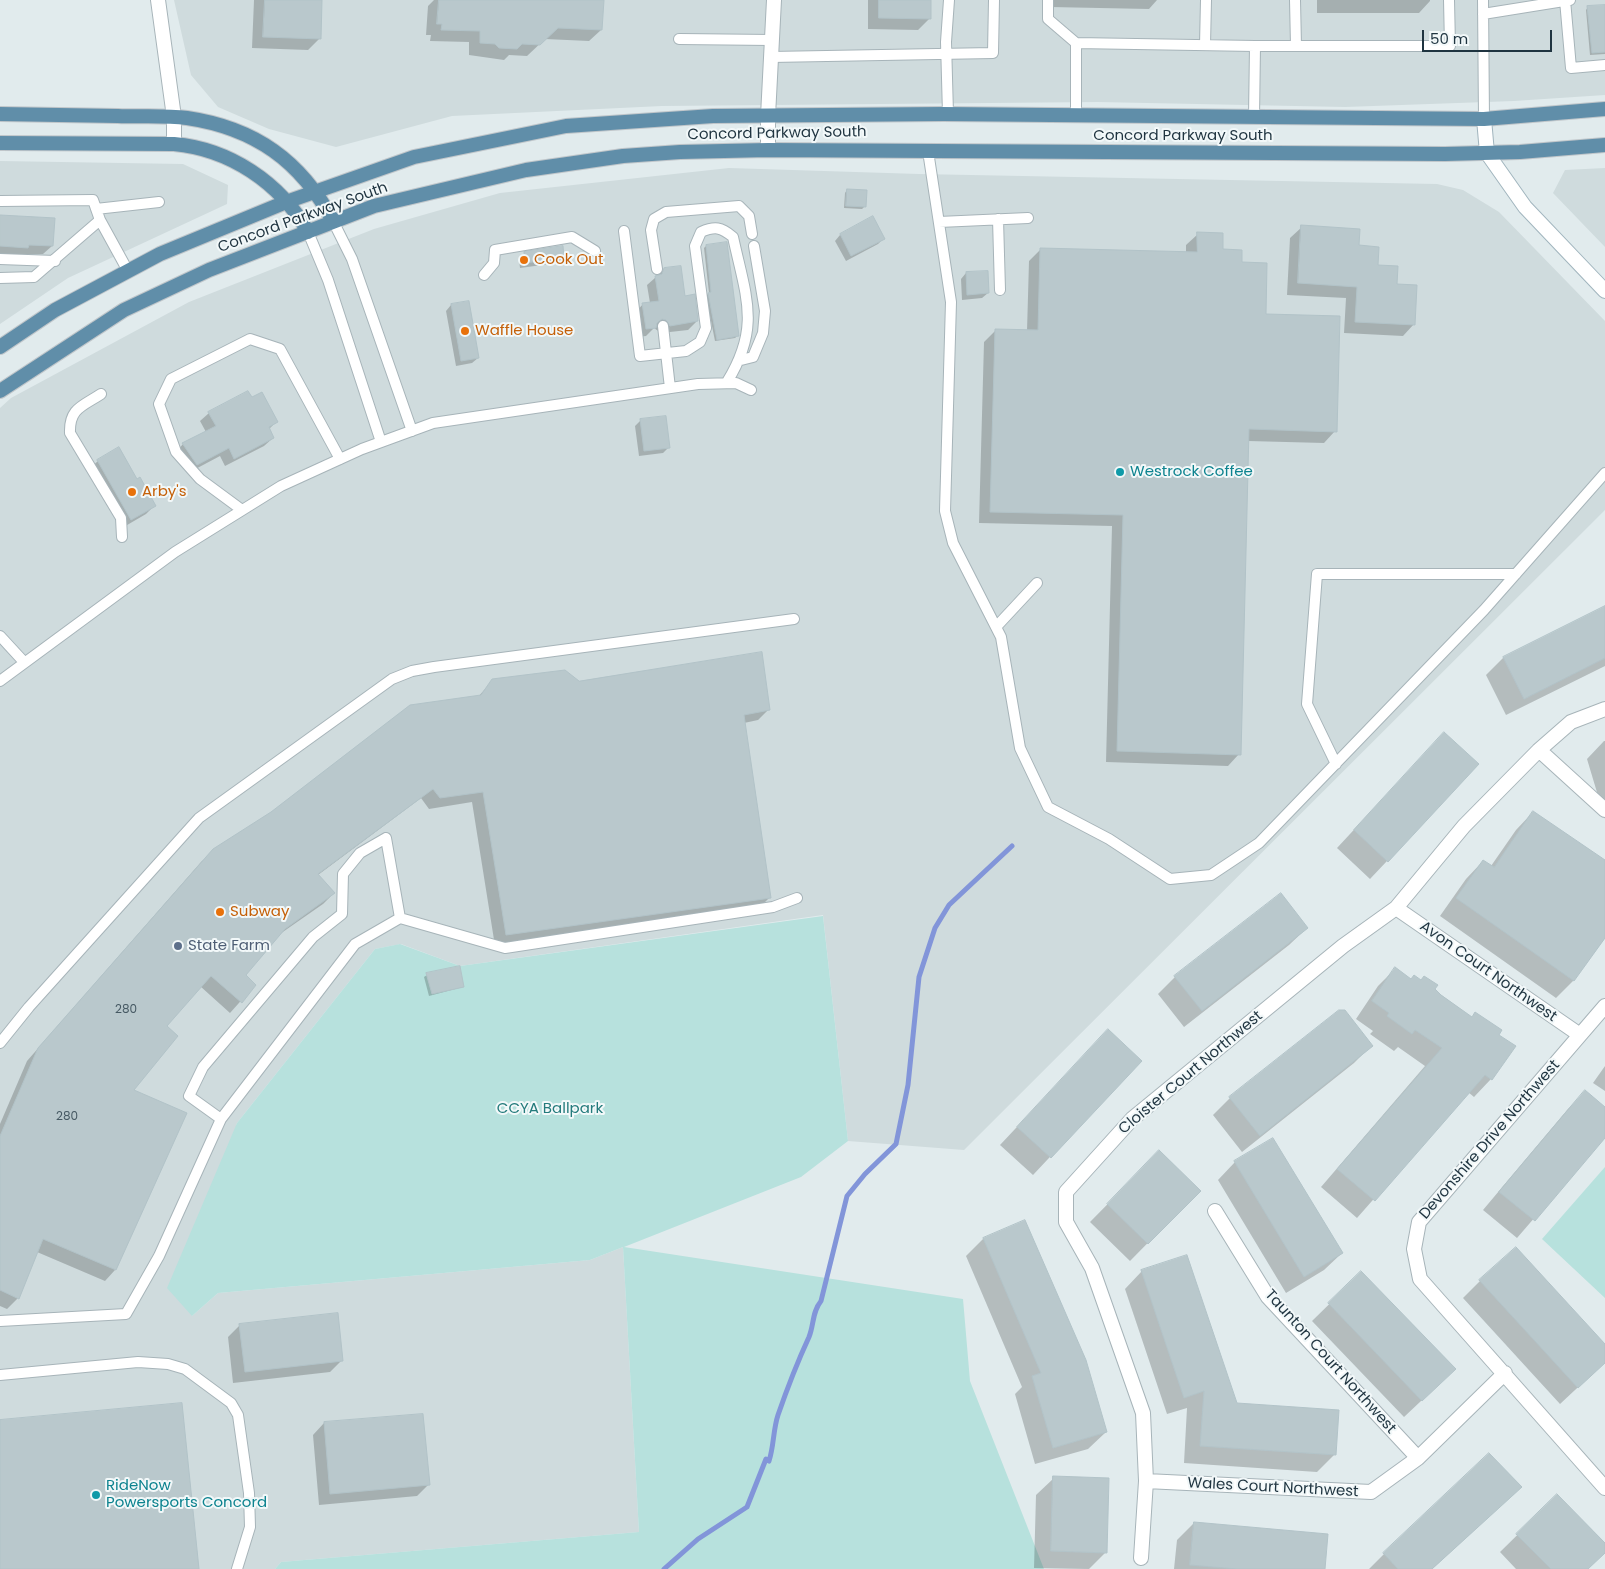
<!DOCTYPE html>
<html>
<head>
<meta charset="utf-8">
<style>
	body { margin:0 }
	#map { position:relative; width:1605px; height:1569px; overflow:hidden; background:#e1ebed; font-family:Poppins,sans-serif }
	canvas { display:block }
	.scale { position:absolute; left:1422px; top:30px; width:130px; height:22px; box-sizing:border-box; border:2px solid #1f3440; border-top:0; padding-left:6px; font-size:15px; line-height:18px; white-space:nowrap; color:#1f3440; -webkit-text-stroke:4px #f2f8f9; paint-order:stroke }
</style>
</head>
<body>
<div id="map">
<canvas width="1605" height="1569"></canvas>
<div class="scale">50 m</div>
</div>
<script>
const g = document.querySelector('canvas').getContext('2d');
g.lineJoin = 'round';
function fill(path, color) { g.fillStyle = color; g.fill(path, 'evenodd'); }
function strokePath(path, color, width, dash) { g.strokeStyle = color; g.lineWidth = width; g.lineCap = dash ? 'butt' : 'round'; g.setLineDash(dash || []); g.stroke(path); }
function label(font, color, halo, rows, align = 'center') {
  g.font = font + ' Poppins,sans-serif'; g.lineWidth = 4; g.setLineDash([]); g.textBaseline = 'middle'; g.strokeStyle = halo; g.fillStyle = color; for (const [text, x, y, turn = 0] of rows) {
    g.save(); g.translate(x, y); g.rotate((+turn || 0) * Math.PI / 180); g.textAlign = isNaN(turn) ? turn : align; if (halo) g.strokeText(text, 0, 0); g.fillText(text, 0, 0); g.restore();
  }
}
fill(new Path2D(`
	M174,0H1605V95L1514,101L1345,107L1098,102L662,106L452,116L336,147L269,129L218,107L191,75Z
	M0,161L183,164L228,185L227,204L68,278L0,324Z
	M729,168L919,174L1437,184L1463,190L1499,212L1605,321V510L964,1150L848,1141L823,915L460,966L401,944L375,949L237,1123L192,1316L218,1293L590,1260L623,1247L639,1532L281,1562L275,1569H0V408L11,398L189,302L374,229L500,193Z
	M1605,168V247L1553,193L1565,170Z`), '#cfdbdd');
fill(new Path2D(`
	M823,916L848,1141L801,1177L624,1247L963,1299L970,1381L1044,1569H275L281,1562L639,1532L623,1247L590,1260L218,1293L192,1316L167,1288L237,1123L375,949L400,944L460,966Z
	M1605,1167V1298L1542,1239Z`), '#b7e1dd');
fill(new Path2D(`
	M254,0H321L320,38L308,50L252,48Z
	M434,0H602L601,30L589,41L545,39L527,56L509,55L504,60L469,55V42L430,41L431,35H426L428,6Z
	M868,0H930V18L918,30L868,29Z
	M1050,0H1157L1149,9L1050,7Z
	M1317,0H1430V1L1419,13H1317Z
	M1605,6V54L1590,55L1586,10L1588,7Z
	M847,190L865,206L862,209L844,208L845,193Z
	M0,216L52,246L43,254L0,255Z
	M873,218L884,238L878,244L846,261L835,241L840,235Z
	M1302,227L1357,247L1396,285L1414,324L1403,336L1344,333L1346,298L1287,295L1290,238Z
	M1198,234L1240,263L1265,315L1335,431L1324,443L1248,441L1239,754L1228,766L1106,762L1112,526L979,523L984,342L996,330L1027,331L1029,261L1041,249L1186,253V245Z
	M706,246L738,335L735,338L715,341L706,296L709,293L704,248Z
	M525,253L563,258L557,263L520,268L519,259Z
	M664,270L684,297L697,321L688,330L661,333L654,328L646,336L638,337L635,313L643,304L650,303L647,285Z
	M966,273L988,293L982,298L962,300L961,279Z
	M451,305L478,358L472,363L456,366L446,311Z
	M251,399L276,422L269,429L273,438L264,446L225,466L220,456L188,473L175,453L183,444L206,432L200,421L209,413Z
	M641,420L668,448L663,453L639,456L635,426Z
	M98,461L136,481L154,506L146,514L122,528L89,469Z
	M1605,608V666L1506,715L1486,675L1503,658Z
	M493,680L578,683L769,709L758,720L744,723L770,897L759,908L495,946L472,802L429,809L421,798L318,875L334,893L323,904L277,936L244,975L255,985L230,1013L200,986L165,1027L132,1090L185,1113L115,1270L105,1281L37,1252L18,1298L7,1309L0,1306V1124L27,1061L202,861L478,697Z
	M1604,741H1605V819L1587,759Z
	M1427,751L1387,861L1370,879L1337,848Z
	M1533,812L1605,861V938L1573,981L1556,998L1440,916L1466,879L1483,861L1491,866L1516,830Z
	M1307,928L1289,945L1184,1027L1158,994L1175,977Z
	M1395,969L1411,980L1433,989L1497,1036L1491,1079L1474,1097L1468,1092L1357,1218L1321,1187L1425,1066L1398,1047L1394,1051L1370,1034L1373,1031L1356,1019L1378,986Z
	M427,975L463,987L429,996L424,977Z
	M1371,1046L1354,1063L1242,1152L1213,1115L1230,1098Z
	M1091,1048L1140,1061L1033,1175L1000,1145Z
	M1605,1066V1091L1593,1083Z
	M1585,1092L1605,1108V1136L1517,1238L1483,1210L1568,1109Z
	M1159,1152L1199,1191L1130,1261L1090,1222Z
	M1235,1162L1342,1253L1324,1270L1286,1293L1218,1180Z
	M1024,1222L1106,1432L1088,1449L1035,1464L1015,1394L1022,1387L966,1256L983,1239Z
	M1142,1271L1236,1404L1335,1454L1317,1472L1184,1463L1187,1408L1167,1414L1125,1289Z
	M1361,1273L1437,1386L1404,1417L1312,1321Z
	M1480,1281L1605,1346V1362L1560,1404L1463,1298Z
	M240,1325L342,1360L330,1372L233,1383L228,1337Z
	M324,1423L428,1485L417,1496L319,1505L313,1435Z
	M1054,1478L1105,1553L1089,1569L1034,1568L1036,1495Z
	M1521,1487L1432,1569H1369L1384,1554Z
	M1557,1496L1605,1545V1551L1587,1569H1516L1500,1552Z
	M1194,1523L1324,1569H1174L1177,1540Z`), '#0003');
strokePath(new Path2D(`
	M664,1569L698,1539L747,1507L766,1459L769,1461C774,1446 773,1430 778,1415C787,1389 797,1363 809,1337C814,1325 812,1312 821,1301L847,1196L865,1174L896,1144L908,1085L919,977L935,928L949,905L1012,846`), '#8295d9', 5);
const building = new Path2D(`
	M265,0H322L321,39L263,37Z
	M439,0H604L602,30L558,28L540,45L522,44L517,49L499,48L495,44L480,43V31L441,30L442,24H437Z
	M879,0H931V19L879,18Z
	M1605,5V52L1592,53L1587,6Z
	M847,189L867,190L866,207L846,206Z
	M0,215L55,218L53,246L29,245L28,248L0,246Z
	M873,216L885,239L851,256L840,234Z
	M1301,225L1360,229L1359,245L1379,247L1378,265L1398,266L1397,284L1417,285L1415,325L1355,322L1357,287L1298,283Z
	M1197,232L1223,233V249L1242,250V262L1267,263L1266,314L1340,316L1337,432L1249,429L1241,755L1117,751L1123,515L990,512L995,329L1038,330L1040,248L1197,252Z
	M727,242L739,336L717,340L708,293L711,292L706,245Z
	M563,246L564,258L525,263L524,252Z
	M681,266L685,296L695,294L698,321L670,326L666,320L662,319L657,323L656,328L646,329L642,303L659,301L655,276L662,274L664,268Z
	M988,271L989,293L967,295L966,272Z
	M469,301L479,358L461,361L451,304Z
	M248,391L252,397L262,392L278,422L269,427L274,438L234,459L229,448L197,465L182,443L216,426L208,412Z
	M666,416L670,448L644,451L640,419Z
	M119,447L137,479L140,477L156,506L131,520L97,460Z
	M1605,606V658L1524,699L1503,657Z
	M762,652L770,710L744,715L771,898L506,935L483,792L440,798L433,789L318,874L335,893L285,929L246,975L256,985L242,1003L211,976L167,1026L178,1036L134,1090L187,1113L116,1270L43,1239L19,1299L0,1290V1136L38,1048L213,849L271,812L410,705L481,695L492,679L565,670L579,681Z
	M1444,732L1479,764L1388,862L1354,830Z
	M1533,811L1605,860V938L1574,981L1456,898L1483,860L1494,867Z
	M1281,893L1308,928L1202,1011L1174,976Z
	M460,966L464,987L432,994L426,973Z
	M1395,967L1411,979L1414,975L1421,980L1424,976L1438,985L1435,989L1441,995L1472,1017L1475,1012L1502,1030L1499,1035L1516,1046L1492,1080L1485,1075L1375,1201L1337,1169L1442,1048L1415,1030L1412,1034L1387,1016L1389,1013L1372,1001Z
	M1339,1010H1345L1373,1046L1260,1136L1229,1097Z
	M1108,1029L1142,1061L1051,1158L1017,1127Z
	M1585,1090L1605,1107V1138L1535,1221L1499,1192Z
	M1273,1138L1343,1253L1304,1277L1234,1161Z
	M1159,1150L1201,1191L1148,1244L1107,1204Z
	M1025,1220L1086,1360L1107,1432L1053,1448L1032,1376L1041,1373L983,1238Z
	M1516,1247L1605,1344V1363L1578,1388L1479,1280Z
	M1187,1255L1237,1403L1339,1410L1336,1455L1200,1446L1204,1391L1184,1398L1141,1270Z
	M1361,1271L1456,1369L1422,1401L1328,1303Z
	M338,1313L343,1361L245,1372L239,1324Z
	M182,1403L199,1569H0V1420Z
	M423,1414L430,1485L330,1494L324,1422Z
	M1489,1453L1522,1487L1432,1569H1398L1383,1553Z
	M1053,1476L1109,1478L1107,1553L1051,1551Z
	M1557,1494L1605,1543V1553L1588,1569H1551L1516,1534Z
	M1194,1522L1328,1534L1325,1569H1237L1190,1565Z`);
fill(building, '#b9c8cc');
strokePath(building, '#b2c3c8', 1);
const service = new Path2D(`
	M1048,0V19L1076,43
	M1295,0L1296,46
	M1483,0L1484,119
	M1565,0L1571,68L1605,65
	M1483,14L1570,0
	M679,39L772,40
	M1205,45L1206,0
	M771,57L993,53L994,0
	M948,114L946,42L949,0
	M1076,116V43L1255,46
	M1254,118L1255,46H1450L1449,0
	M928,151L951,302L945,511L953,543L1001,637L1020,748L1048,807L1109,839L1170,879L1211,875L1259,843L1484,610L1605,473
	M0,201L93,200L100,220L128,271
	M96,209L159,202
	M998,219L1000,290
	M333,221L352,259L412,431
	M939,222L1028,218
	M624,231L640,356L686,351L700,342L706,328L695,246L701,232C715,226 721,227 733,237C746,297 761,327 727,382
	M308,232L328,280L381,442
	M0,259L55,261
	M657,269L651,230L654,219L666,212L739,206L749,216L752,234
	M484,275L494,263L495,250L572,237L595,251
	M0,278L34,277L100,220
	M663,326L670,388
	M741,360L753,357L763,333L765,311L754,246
	M101,394C83,406 69,408 70,433L121,518L122,537
	M242,510L200,479L176,452L159,404L171,379L250,339L280,349L340,459
	M996,627L1037,583
	M0,636L24,662
	M0,681L175,552L281,486L362,449L433,423L698,384L736,383L751,390
	M1336,764L1307,704L1317,574H1516
	M400,918L505,948L773,907L797,898
	M0,1043L29,1007L199,818L392,679L412,671L434,667L794,619
	M0,1321L126,1314L159,1256L221,1119L355,944L400,918L386,838L360,853L343,874L342,914L313,937L203,1067L189,1096L221,1119
	M0,1375L138,1362L168,1364L185,1369L231,1403L238,1415L249,1493L250,1527L237,1569`);
const minor = new Path2D(`
	M158,0L174,117V144
	M768,150V116L774,0
	M1539,750L1605,810
	M1396,908L1580,1035
	M1605,1006L1419,1222L1414,1249L1420,1279L1605,1488
	M1215,1211L1268,1297L1418,1458
	M1146,1481L1371,1492L1418,1458L1505,1373
	M1141,1558L1146,1481L1143,1413L1092,1268L1066,1222V1192L1132,1119L1343,946L1396,908L1464,826L1539,750L1571,722L1605,709`);
const secondary = new Path2D(`
	M1484,119L1487,153L1525,207L1605,291`);
const primary = new Path2D(`
	M0,114C39,115 79,115 118,116C141,117 164,115 187,118C255,128 301,161 333,221
	M0,143L174,144C229,149 280,182 308,232
	M0,347L55,310L160,254L286,202L414,157L566,126L713,116L943,114L1484,119L1605,109
	M0,391L124,310L209,270L374,206L526,170L623,156L680,152L768,150L1445,154L1520,152L1605,145`);
strokePath(service, '#a7b4b9', 12);
strokePath(minor, '#a7b4b9', 16);
strokePath(secondary, '#a1b5be', 16);
strokePath(primary, '#c0c6ca', 16);
strokePath(service, '#fff', 10);
strokePath(minor, '#fff', 14);
strokePath(secondary, '#fff', 14);
strokePath(primary, '#608ea9', 14);
for (const [x, y, r, color] of [
	[524,260,5,"#e8710a"],
	[465,331,5,"#e8710a"],
	[1120,472,5,"#0f9aa8"],
	[132,492,5,"#e8710a"],
	[220,912,5,"#e8710a"],
	[178,946,5,"#5c6f8a"],
	[96,1495,5,"#0f9aa8"]
]) { const dot = new Path2D(); dot.arc(x, y, r, 0, 2 * Math.PI); g.fillStyle = color; g.fill(dot); strokePath(dot, '#f2f8f9', 2); }
label('12px', '#465963', null, [
	["280",126,1010],
	["280",67,1117]
]);
label('15px', '#1f3440', '#f2f8f9', [
	["Concord Parkway South",777,134,-1],
	["Concord Parkway South",1183,136],
	["Concord Parkway South",303,218,-20],
	["Avon Court Northwest",1488,972,35],
	["Cloister Court Northwest",1191,1073,-40],
	["Devonshire Drive Northwest",1490,1140,-49],
	["Taunton Court Northwest",1330,1362,48],
	["Wales Court Northwest",1273,1488,3]
]);
label('15px', '#c56008', '#f2f8f9', [
	["Cook Out",534,260],
	["Waffle House",475,331],
	["Arby's",142,492],
	["Subway",230,912]
], 'left');
label('15px', '#0d838f', '#f2f8f9', [
	["Westrock Coffee",1130,472],
	["RideNow",106,1486],
	["Powersports Concord",106,1503]
], 'left');
label('15px', '#4e5e75', '#f2f8f9', [
	["State Farm",188,946]
], 'left');
label('15px', '#247b7c', '#f2f8f9', [
	["CCYA Ballpark",550,1109]
]);
</script>
</body>
</html>
